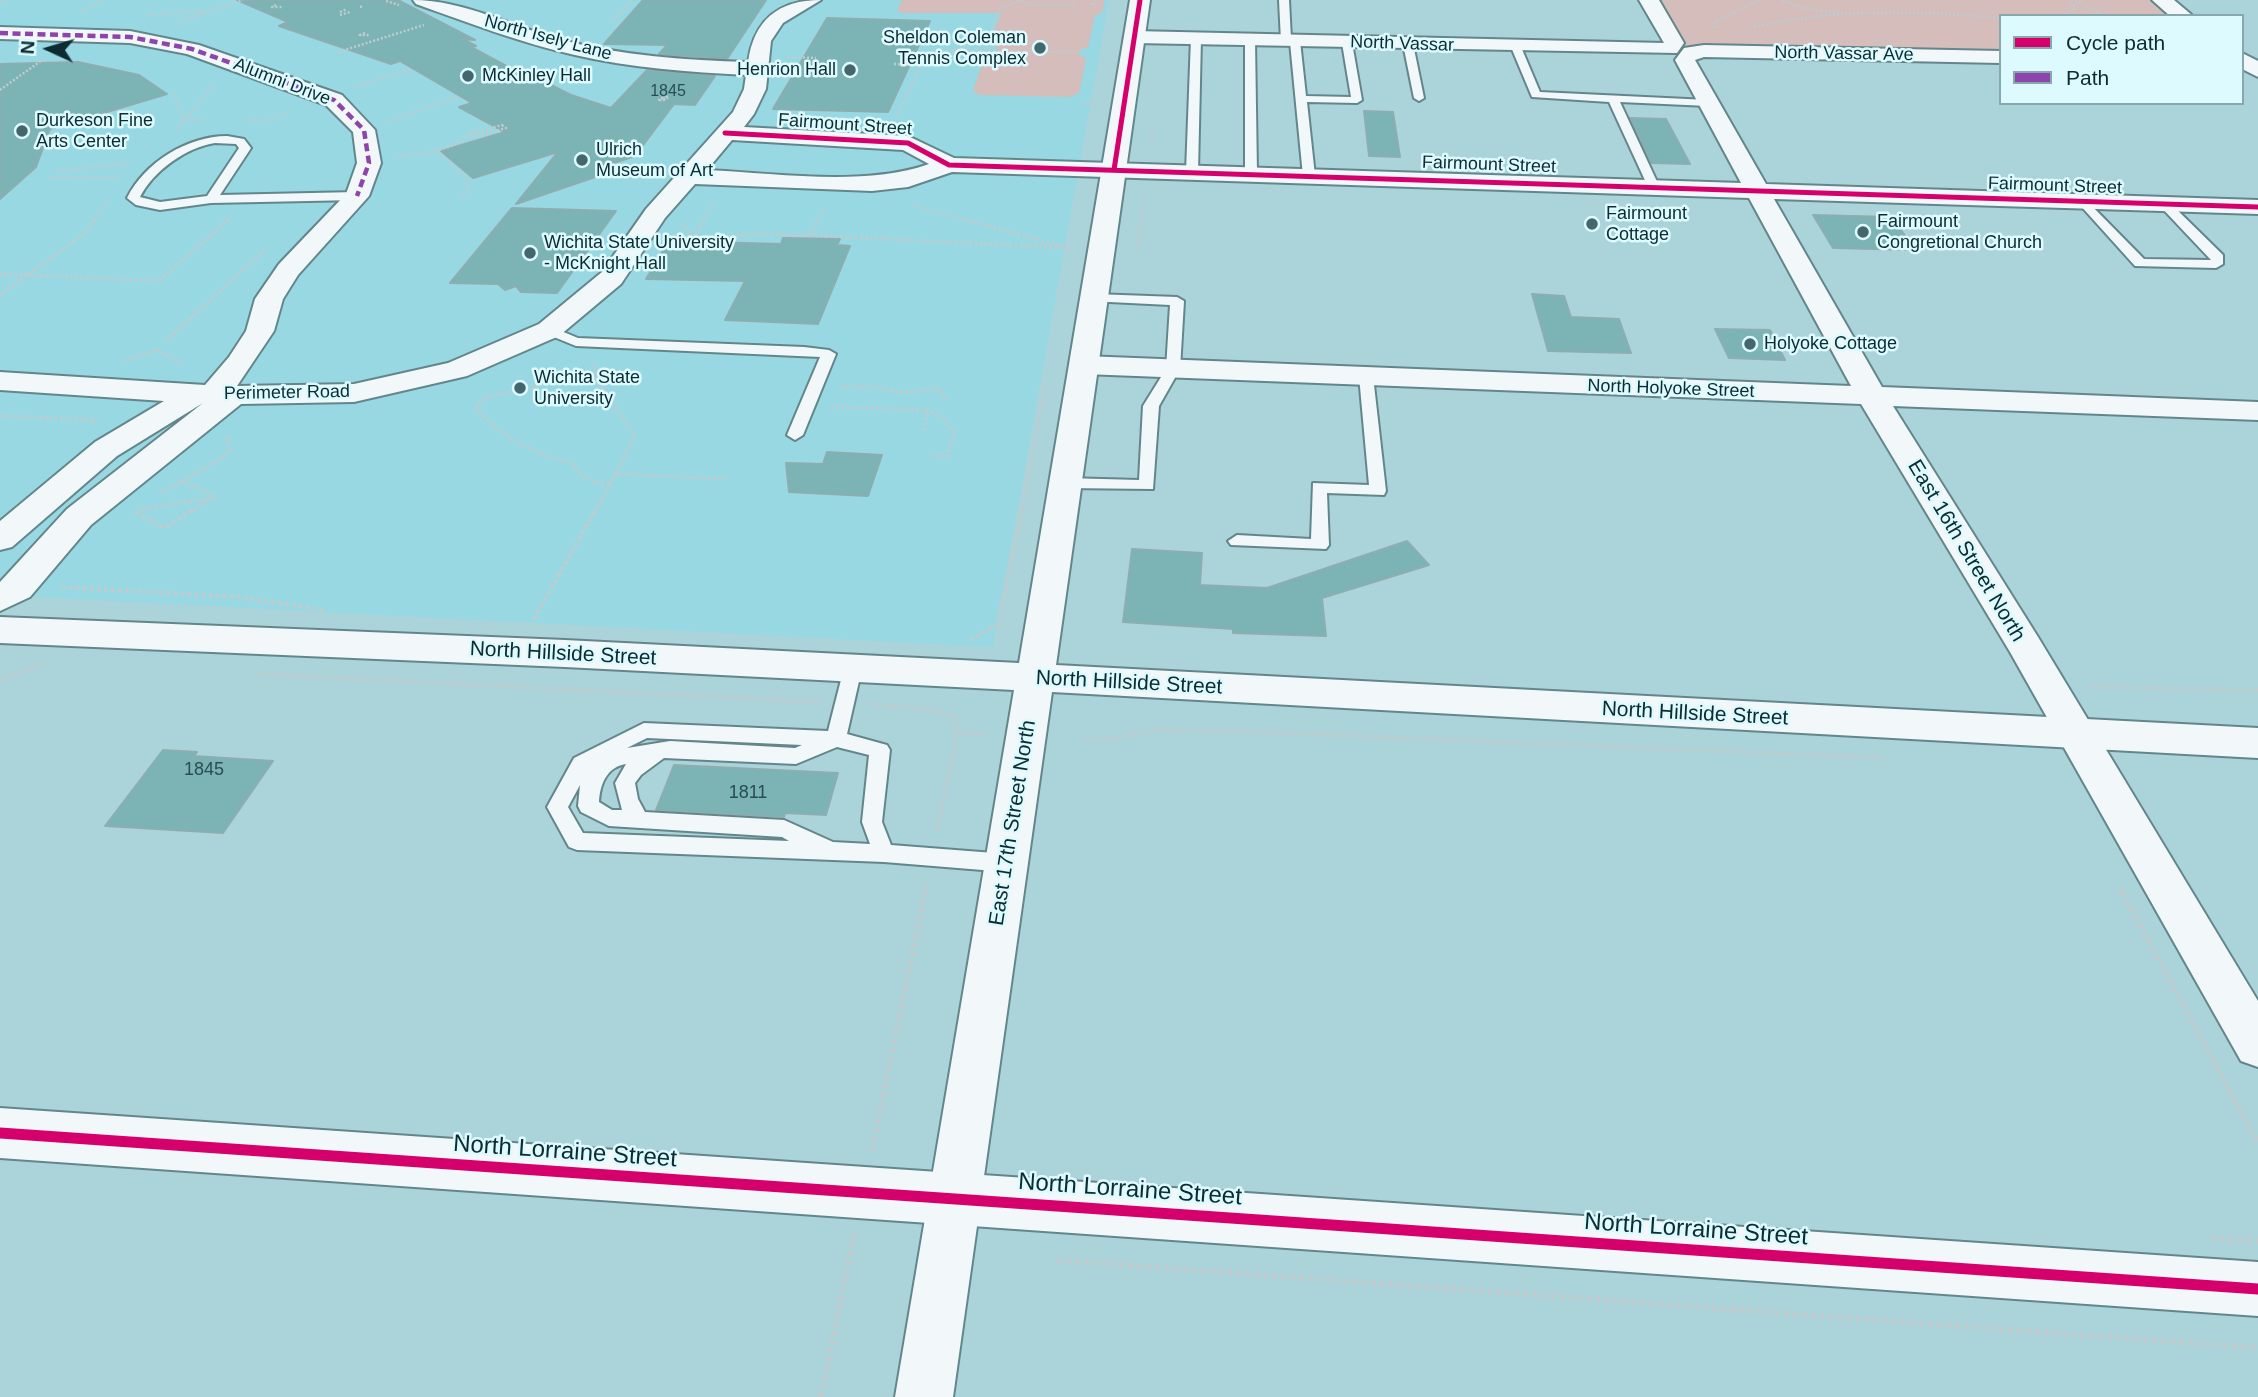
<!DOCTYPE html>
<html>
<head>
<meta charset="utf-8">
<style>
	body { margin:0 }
	#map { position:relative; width:2258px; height:1397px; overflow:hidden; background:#abd3da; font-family:Helvetica,sans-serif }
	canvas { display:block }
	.legend { position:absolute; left:1999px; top:14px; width:245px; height:91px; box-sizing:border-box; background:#ddfaff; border:2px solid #89a8ad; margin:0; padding:9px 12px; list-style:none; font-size:21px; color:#0c2c32 }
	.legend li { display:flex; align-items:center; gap:14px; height:35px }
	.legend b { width:35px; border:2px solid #89a8ad }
	.north { position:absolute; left:14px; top:14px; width:70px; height:70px; -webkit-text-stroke:5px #ddfaff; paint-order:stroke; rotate:274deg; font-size:19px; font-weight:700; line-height:28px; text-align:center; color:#0c2c32 }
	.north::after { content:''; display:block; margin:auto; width:24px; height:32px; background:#0c2c32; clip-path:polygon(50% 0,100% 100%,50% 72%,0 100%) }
</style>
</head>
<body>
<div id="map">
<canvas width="2258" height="1397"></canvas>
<ul class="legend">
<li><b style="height:9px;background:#d6006c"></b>Cycle path</li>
<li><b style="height:9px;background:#8e44ad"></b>Path</li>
</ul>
<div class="north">N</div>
</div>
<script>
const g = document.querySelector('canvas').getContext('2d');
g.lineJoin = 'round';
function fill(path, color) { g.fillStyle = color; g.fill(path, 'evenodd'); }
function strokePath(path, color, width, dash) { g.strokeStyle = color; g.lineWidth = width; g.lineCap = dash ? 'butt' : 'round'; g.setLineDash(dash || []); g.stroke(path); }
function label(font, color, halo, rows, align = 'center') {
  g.font = font + ' Helvetica,sans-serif'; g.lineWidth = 5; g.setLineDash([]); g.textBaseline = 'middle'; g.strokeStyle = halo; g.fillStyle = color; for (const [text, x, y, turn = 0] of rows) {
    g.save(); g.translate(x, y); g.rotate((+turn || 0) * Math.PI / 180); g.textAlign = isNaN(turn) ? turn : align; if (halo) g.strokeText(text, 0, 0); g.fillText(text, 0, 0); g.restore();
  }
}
fill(new Path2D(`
	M0,0H1109L993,647L0,595Z`), '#97d8e3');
fill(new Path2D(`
	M902,0H1105L1102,13L1095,15L1088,47L1080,50L1079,55L1086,59L1079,93L1069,97L980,95L973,91L985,56L996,52L997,47L990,44L1001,13H903L897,11Z
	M1659,0H2149L2170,16H2001V53L1686,46Z`), '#d4bdba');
const building = new Path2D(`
	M237,0H398L475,40L463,39L476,46L471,47L536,82L541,80L571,95L611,108L647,70L715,76L695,105L674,104L635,156L599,168L607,173L516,204L558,152L473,178L441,151L505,132L459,107L472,103L400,61L391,64L279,26L288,22Z
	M643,0H766L727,59L659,54L667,45L604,44Z
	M827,18L930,21L888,112L773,109Z
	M78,62L139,75L167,94L50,129L36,167L0,199V64Z
	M1364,111L1393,112L1400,157L1369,156Z
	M1630,118L1666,119L1690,164L1651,163Z
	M512,208L616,211L557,293L521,292L516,286L505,290L498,284L450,283Z
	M1813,215L1892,217L1915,250L1833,248Z
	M783,238L840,239L837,245L850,246L818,324L725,320L745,281L646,279L669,241L781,244Z
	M1532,294L1564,296L1571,317L1619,319L1631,353L1548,351Z
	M1715,329L1770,330L1785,360L1729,358Z
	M827,452L882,455L868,496L789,492L786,463L823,464Z
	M1407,541L1429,565L1322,598L1326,636L1233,633V629L1123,622L1132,549L1202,553L1200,585L1267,588Z
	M163,750L197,752L194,756L273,761L223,833L105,826Z
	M674,765L838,773L826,815L785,813L784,817L656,810Z`);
fill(building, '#7cb3b4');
strokePath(building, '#8daeb0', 2);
const lane = new Path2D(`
	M1279,0H1289L1291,39L1300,41L1306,96L1351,97L1342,43L1347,40L1352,43L1362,100L1357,103L1307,102L1315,176L1309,180L1303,176L1290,42L1281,41Z
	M1196,35L1201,38L1198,172L1192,176L1186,172L1191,38Z
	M1250,37L1255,40L1257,174L1251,178L1245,174V40Z
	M1408,41L1413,44L1424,98L1419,101L1414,98L1403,44Z
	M1516,44L1521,47L1540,92L1708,100L1714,103L1708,106L1620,102L1659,186L1649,189L1609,102L1532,97L1511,47Z
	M227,136L244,139L251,148L220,195L357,192L363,196L357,200L211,203L160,210L136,205L127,198C145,162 188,136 227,136ZM215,143L236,144L239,148L207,196L160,202L140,197C153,171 187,147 215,143Z
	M2084,198L2144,259L2211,260L2159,205L2169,202L2223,255V264L2216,268L2135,266L2080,205L2078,202Z
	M1094,294L1177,297L1184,301L1180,369L1159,406L1153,489L1065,488L1057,483L1065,478L1139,480L1143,406L1166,369L1170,305L1089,301V295Z
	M549,326L578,338L804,347L829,350L836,354L803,435L795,440L787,435L820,357L576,346L544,333V327Z
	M1366,372L1373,376L1386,491L1384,495L1327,493L1329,545L1326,549L1231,545L1228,541L1237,535L1311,539L1313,483L1369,485L1359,376Z
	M853,661L862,668L847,734L887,745L890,750L882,822L891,845L1007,854L1015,857L1018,863L1015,869L1007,872L884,862L577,850L569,847L547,807L574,758L644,723L828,731L844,668ZM647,738L802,745L795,748L670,741L627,748ZM837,747L869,755L862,822L870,844L833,842L784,820L645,812L638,799L635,783L641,775L664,758L796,764ZM626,764L615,783L622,810H612L599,802C600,784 607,767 626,764ZM580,785L578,806L581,812L609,826L782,837L789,841L583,833L568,807Z`);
const street = new Path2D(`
	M413,0C464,0 513,27 562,40C623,56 686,60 748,62C754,20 778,0 821,0L783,23L771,41L766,89L754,114L744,127L908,136L954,158L1741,183L1675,60L1684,48L1704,45L2001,51V63L1704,57L1695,60L1766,184L2258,200V214L1774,199L1882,387L2258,402V420L1893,406L2038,637L2258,1001V1067L2241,1061L2010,652L1861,404L1084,374L1074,371L1069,365L1074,359L1084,356L1851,386L1749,198L952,172L908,187L872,191L695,184L665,218L621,284L559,336L467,376L354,402L241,404L91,525L30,597L0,611V582L67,509L203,403L117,456L12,547L0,550V521L95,442L164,401L0,390V372L205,385L229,357L246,331L255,299L279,264L346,194L357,163L353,132L326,105L187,54L130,43L0,39V27L130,31L199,45L342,95L375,130L381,163L369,196L298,275L283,299L274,331L237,386L354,384L448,363L539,324L602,272L646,209L733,112L744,89L746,75C689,72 631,68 575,55C521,43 469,23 416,4ZM732,140L903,150L929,164C865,187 775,173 707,170Z
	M1639,0H1659L1684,43L1677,53L1134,43L1124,37L1134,31L1664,43Z
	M2152,0H2174L2193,16H2170Z
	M2242,53L2258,61V77L2242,69Z
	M0,1108L2258,1262V1316L0,1158Z`);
const secondary = new Path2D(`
	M1130,0H1150L1056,665L2258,728V758L1052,692L953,1397H895L1014,690L565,667L0,643V617L565,640L1019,663Z`);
strokePath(lane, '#63868b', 4);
strokePath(street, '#63868b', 4);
strokePath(secondary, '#63868b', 4);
strokePath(new Path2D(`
	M1022,0L999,9L986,51L1078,52
	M1782,0L1803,8L1839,13
	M2075,0L2105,16
	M0,1L7,0
	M386,1L399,5
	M1021,1L1031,5H1076
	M1090,4L1094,5L1095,0
	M276,5L272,7H282
	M360,7L364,6
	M82,12L102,0
	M340,12L347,9
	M148,15L205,11
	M340,15L350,12
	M2063,16L2075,8L2070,0
	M178,22L243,0
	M611,22L633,0
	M1754,27C1836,8 1918,11 2001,18
	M1715,28L1714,22L1760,0
	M365,33L360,35H370
	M986,51H951L989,38
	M335,53L424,25
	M787,57L816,58
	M917,63L951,51
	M894,64L921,65L896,118
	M355,87L411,69
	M0,90L45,58
	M174,94L184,121
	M666,97H669L664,100Z
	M661,98H665L658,101Z
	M1084,103L1097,102
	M185,120L215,83
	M246,120L266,121L292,111
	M388,121L458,97
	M502,125L506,128L473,137L470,134Z
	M178,129L184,120L203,119
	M470,134L476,130
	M1151,148L1153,126
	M436,150L469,182V188L461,199
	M396,157C420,153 452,152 470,134
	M58,171L130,163
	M47,177L119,178
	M911,205L970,221
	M94,221L109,200
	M227,221L229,219
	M703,221L713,202
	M818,221L825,207
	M1141,221L1145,196`), '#bfcccf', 2.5, [2, 2]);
strokePath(new Path2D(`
	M682,224L694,237L701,238L757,234L810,235L818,219
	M810,235L1069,248L963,219
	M672,236L694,237L704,219
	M1137,250L1142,219
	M0,274L159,281L229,219
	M0,295L85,233L95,219
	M167,340L266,249
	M124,361L157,350L183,364
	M592,363L600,377L553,379L533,388L485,397L475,408C503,438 533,454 573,463C580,480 593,482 610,484
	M596,378L635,436L616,474
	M841,387H875L902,393L938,388L947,402
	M831,407L928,410L943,418L954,433L948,456L929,455
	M0,416L94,420V424
	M923,430L928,411
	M182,481L215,497L192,511
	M162,493L225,456L230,449L228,439H224
	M140,509L211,498
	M595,511L616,474L728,479
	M1022,511L1045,387`), '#bfcccf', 3.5, [2.5, 2.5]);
strokePath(new Path2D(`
	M135,512L164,528L195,509
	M62,587L239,597L325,610
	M534,619L596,509
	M970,640L997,625L1022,509
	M259,674L820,702
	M0,680L45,663
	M2088,687L2258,690
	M871,704L932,710L955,716L957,733L984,734
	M1083,739L1109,740L1152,730L1237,731L1885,758
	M937,831L957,733
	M2120,889L2123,894
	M924,894L927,881`), '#bfcccf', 4.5, [3.5, 3.5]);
strokePath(new Path2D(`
	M2122,892L2258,1143
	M872,1150L925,892
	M2211,1238L2258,1241
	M1057,1260L2258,1348
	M821,1397L854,1234`), '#bfcccf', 6, [4.5, 4.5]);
fill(lane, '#f2f8f9');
fill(street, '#f2f8f9');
fill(secondary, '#f2f8f9');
strokePath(new Path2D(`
	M0,33L130,37L192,49L334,100L364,130L369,163L357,196`), '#8e44ad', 4.5, [8, 4.5]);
strokePath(new Path2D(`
	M725,133L908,143L949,165L2258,207
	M1114,170L1140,0`), '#d6006c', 5);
strokePath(new Path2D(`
	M0,1133L2258,1289`), '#d6006c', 11);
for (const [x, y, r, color] of [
	[1040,48,7,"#44666d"],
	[850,70,7,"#44666d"],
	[468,76,7,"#44666d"],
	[22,131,7,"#44666d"],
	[582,160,7,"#44666d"],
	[1592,224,7,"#44666d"],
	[1863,232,7,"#44666d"],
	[530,253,7,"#44666d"],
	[1750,344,7,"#44666d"],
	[520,388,7,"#44666d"]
]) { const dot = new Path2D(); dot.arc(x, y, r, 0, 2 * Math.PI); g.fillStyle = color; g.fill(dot); strokePath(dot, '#ddfaff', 2.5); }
label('16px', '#284e52', null, [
	["1845",668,92]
]);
label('18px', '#0c2c32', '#ddfaff', [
	["North Isely Lane",548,38,15],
	["North Vassar",1402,44,2],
	["North Vassar Ave",1844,54,1],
	["Alumni Drive",282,82,21],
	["Fairmount Street",845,125,4],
	["Fairmount Street",1489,165,2],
	["Fairmount Street",2055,186,2],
	["North Holyoke Street",1671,389,2],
	["Perimeter Road",287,393,-1]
]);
label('18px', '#0c2c32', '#ddfaff', [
	["Sheldon Coleman",1026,38,"right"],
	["Tennis Complex",1026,59,"right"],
	["Henrion Hall",836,70,"right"],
	["McKinley Hall",482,76],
	["Durkeson Fine",36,121],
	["Arts Center",36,142],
	["Ulrich",596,150],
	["Museum of Art",596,171],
	["Fairmount",1606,214],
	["Cottage",1606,235],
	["Fairmount",1877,222],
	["Congretional Church",1877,243],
	["Wichita State University",544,243],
	["- McKnight Hall",544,264],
	["Holyoke Cottage",1764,344],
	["Wichita State",534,378],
	["University",534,399]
], 'left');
label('18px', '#284e52', null, [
	["1845",204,770],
	["1811",748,793]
]);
label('21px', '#0c2c32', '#ddfaff', [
	["East 16th Street North",1966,551,59],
	["North Hillside Street",563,654,3],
	["North Hillside Street",1129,683,3],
	["North Hillside Street",1695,714,3],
	["East 17th Street North",1013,823,-81]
]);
label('24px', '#0c2c32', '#ddfaff', [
	["North Lorraine Street",565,1152,4],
	["North Lorraine Street",1130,1190,4],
	["North Lorraine Street",1696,1230,4]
]);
</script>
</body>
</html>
